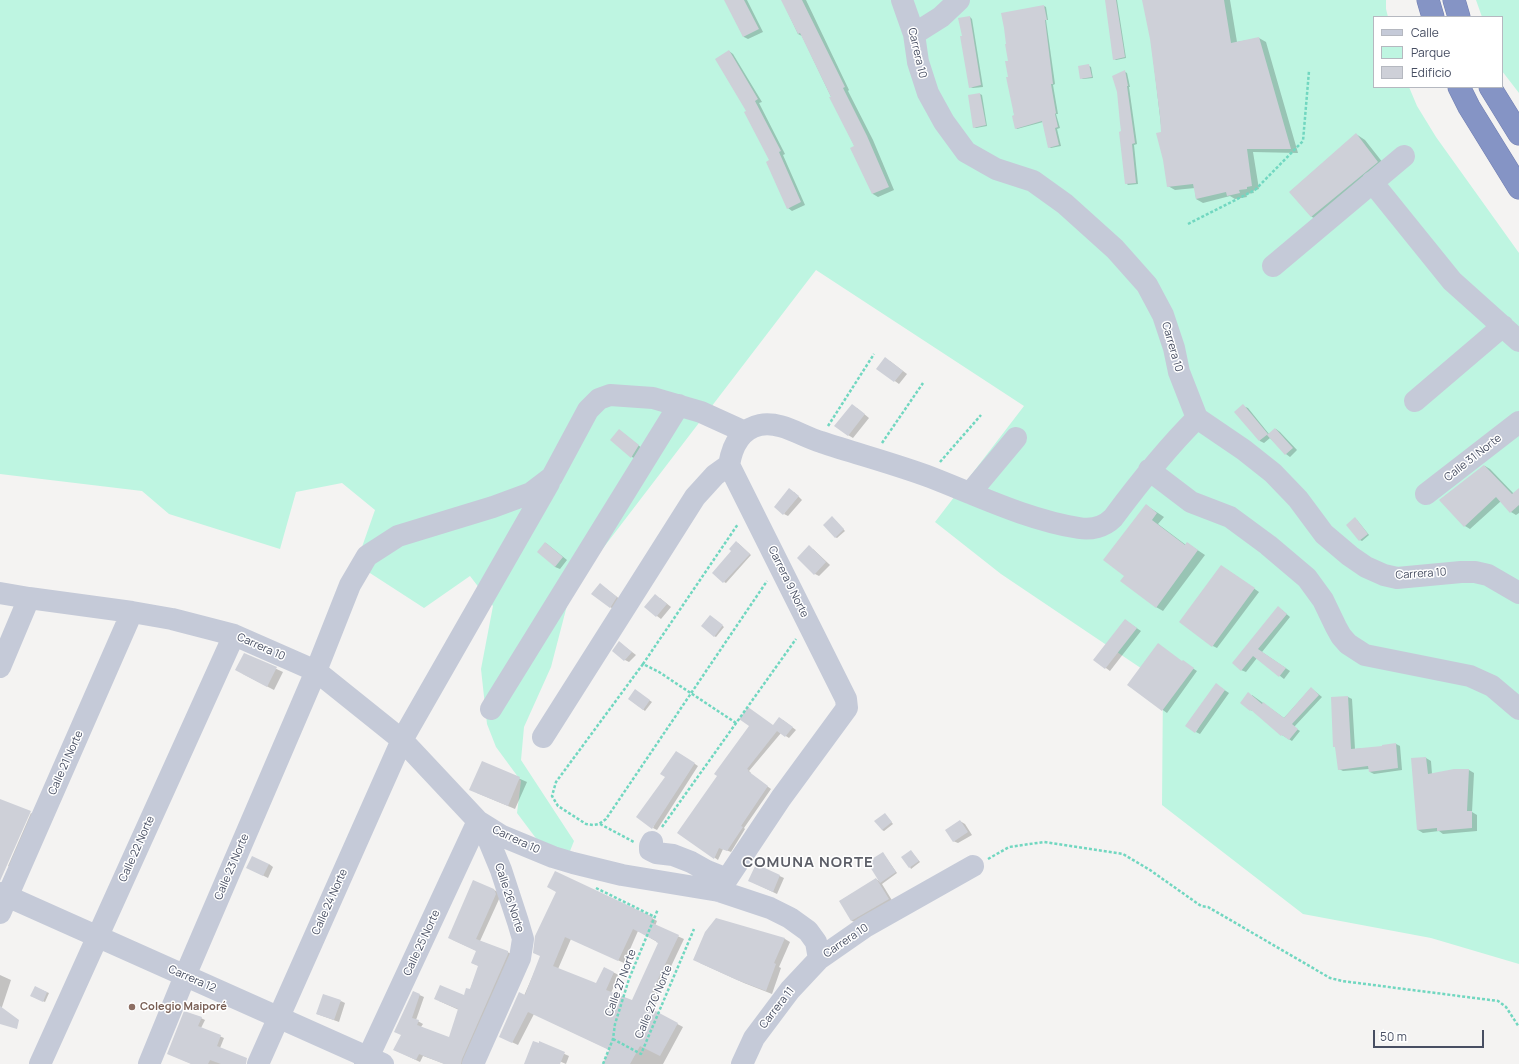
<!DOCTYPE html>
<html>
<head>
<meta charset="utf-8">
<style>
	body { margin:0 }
	#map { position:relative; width:1519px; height:1064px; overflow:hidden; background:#f4f3f2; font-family:Manrope,sans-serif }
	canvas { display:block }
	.legend { position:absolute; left:1373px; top:16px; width:130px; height:72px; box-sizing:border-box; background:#fff; border:1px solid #b5b8c0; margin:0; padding:5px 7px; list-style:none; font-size:12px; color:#474e62 }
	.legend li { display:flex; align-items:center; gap:8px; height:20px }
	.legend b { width:20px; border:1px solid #b5b8c0 }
	.scale { position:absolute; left:1373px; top:1030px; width:111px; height:18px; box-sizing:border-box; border:2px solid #474e62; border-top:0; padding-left:5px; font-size:12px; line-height:14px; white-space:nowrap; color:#474e62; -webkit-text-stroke:3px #fff; paint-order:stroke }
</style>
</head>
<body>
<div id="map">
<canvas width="1519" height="1064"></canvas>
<ul class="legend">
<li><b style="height:5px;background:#c5cad8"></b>Calle</li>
<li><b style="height:11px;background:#bef5e1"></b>Parque</li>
<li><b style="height:11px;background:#ced0d8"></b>Edificio</li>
</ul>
<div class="scale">50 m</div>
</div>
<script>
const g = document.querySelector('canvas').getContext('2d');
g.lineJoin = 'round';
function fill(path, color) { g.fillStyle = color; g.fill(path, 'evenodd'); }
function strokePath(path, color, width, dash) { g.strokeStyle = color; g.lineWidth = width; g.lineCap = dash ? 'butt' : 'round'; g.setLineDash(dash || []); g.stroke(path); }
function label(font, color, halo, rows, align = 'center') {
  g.font = font + ' Manrope,sans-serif'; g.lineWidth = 3; g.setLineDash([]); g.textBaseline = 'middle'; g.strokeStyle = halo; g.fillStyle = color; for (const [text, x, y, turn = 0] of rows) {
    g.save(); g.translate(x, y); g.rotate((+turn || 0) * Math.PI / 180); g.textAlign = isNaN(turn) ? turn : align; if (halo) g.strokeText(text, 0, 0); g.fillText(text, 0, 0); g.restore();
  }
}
fill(new Path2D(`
	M0,0H1386V9L1388,17H1374V87H1409L1417,106L1436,137L1519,253V964L1431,938L1303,914L1162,805L1163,683L1001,574L935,522L1024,406L816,270L571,590L551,667L524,727L521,760L574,841L570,851L541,845L517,813L521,781L496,747L487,724L481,669L493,606L470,576L424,608L356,564L375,510L342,483L296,492L280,549L169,514L142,491L0,474Z
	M1476,0H1519V93L1502,71V17H1482Z`), '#bef5e1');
fill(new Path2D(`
	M725,0H747L763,32L748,39L744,37Z
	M782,0H806L849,90L848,91L873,140L894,190L878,197L873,194L855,147L802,36L798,34Z
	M1106,0H1117L1126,58L1116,60L1114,59Z
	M1143,0H1230L1237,42L1259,38L1266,42L1298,153L1253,152L1259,189L1253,191L1254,193L1246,194L1247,197L1235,199L1230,196L1203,203L1196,199L1195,188L1175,190L1168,186L1151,39Z
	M1044,6L1046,7L1048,20H1046L1055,84L1053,85L1058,114H1056L1060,128L1057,129L1061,146L1051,148L1049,147L1043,122L1017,129L1016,128L1009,77V61Z
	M970,17L972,19L983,87L973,88L970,87L963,37Z
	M729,51L733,54L762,102L759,103L785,154L783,155L805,205L792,211L788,208L771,160L748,111Z
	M1089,66L1091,67L1093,78L1083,79L1081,78Z
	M1125,72L1127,73L1130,87H1129L1137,144L1134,145L1138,184L1128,185L1126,183L1122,132Z
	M980,94L982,95L987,126L976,128L974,127Z
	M1356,134L1365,140L1387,168L1322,222L1312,217L1290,192Z
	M890,361L907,374L899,384L878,369Z
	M1243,406L1248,408L1269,434L1276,429L1280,432L1297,450L1290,457L1286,454L1270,438L1264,443L1260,441Z
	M857,408L869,418L853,438L848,435Z
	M623,433L643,449L636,459L632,457Z
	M1485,466L1490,469L1514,494L1519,490V513L1516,515L1511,512L1501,501L1470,529L1465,526L1440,500Z
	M794,492L802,500L788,516L784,514Z
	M1146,505L1164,517L1158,524L1186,545L1187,543L1205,555L1163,611L1156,607L1125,576Z
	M834,519L845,531L837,538L835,537Z
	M1357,520L1369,535L1362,541L1360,540Z
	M546,543L567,560L560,569L555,567Z
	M738,543L751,555L726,583L724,582Z
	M813,549L830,565L819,576L815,574Z
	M1226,569L1259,592L1217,648L1213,646Z
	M604,587L621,600L615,610L610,607Z
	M660,598L671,607L661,619L645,607Z
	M1282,610L1290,617L1262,652L1290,671L1284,679L1257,658L1246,672L1241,670Z
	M712,617L724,627L716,637L714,636Z
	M1125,620L1141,631L1110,671L1095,660Z
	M619,642L636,655L629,662L625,660Z
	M244,654L283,672L274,690L243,674Z
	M1183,662L1197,671L1167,713L1128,685Z
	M1220,687L1229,693L1200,734L1196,732Z
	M1311,688L1322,697L1294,727L1300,731L1292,741L1282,735L1254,711L1250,710L1252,695L1284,718Z
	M636,691L652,702L645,711L629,699Z
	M1348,697L1352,699L1355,749L1383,747L1396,744L1400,746L1402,770L1374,774L1370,772L1369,769L1343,771L1339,769L1336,748L1334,746L1332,698Z
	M783,720L796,730L789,738L781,733L749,771L751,773V774L771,789L744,828L745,829L731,852L723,849L718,860L678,833L774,726Z
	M680,754L698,766L657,830L653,828Z
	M1426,758L1431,761L1432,774L1454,770H1469L1474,773L1472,812L1477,815V831L1443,834L1439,831L1423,833L1418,830Z
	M482,762L527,782L515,809L477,793Z
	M31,813L35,815L12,868L8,866Z
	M885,814L893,824L884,831L882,830Z
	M960,821L965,824L972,835L958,843L953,841Z
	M911,851L920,862L911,869L910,867Z
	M883,853L897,873L882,884L893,902L857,923L852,921L840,901L876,879L881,882Z
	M269,864L273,867L268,878L252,870Z
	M756,865L784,878L777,894L754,883Z
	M494,890L498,892L500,897L480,941L512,954L465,1064H445L423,1056L420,1062L399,1052L402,1035L413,992L424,997L416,1020L423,1024L421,1027L449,1039L459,1010L439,1001L464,996L470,990L479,966L472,963L477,951L453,940Z
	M652,918L657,921L655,926L684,939L657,996L659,997L653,1011L683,1027L663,1064H608L610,1050L534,1014L518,1045L505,1039L541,957L536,936ZM638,931L659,943L632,1002L611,993L619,975L604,968L596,985L558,969L571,939L624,963Z
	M717,919L785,939L790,942L779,967L781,968L772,994L744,983L700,963Z
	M0,975L11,980L0,1013Z
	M35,987L49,993L45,1002L31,996Z
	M341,1001L345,1003L339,1022L317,1014Z
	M201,1018L205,1020L201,1028L224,1038L220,1048L243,1064H192L171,1055Z
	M540,1043L569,1056L566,1064L559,1061L558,1064H526Z`), '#0003');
fill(new Path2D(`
	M724,0H744L759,29L743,37Z
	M781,0H802L845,87L843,88L867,136L889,187L872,194L850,148L854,146L829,97H831L800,33L798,34Z
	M1105,0H1116L1125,57L1113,60Z
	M1142,0H1224L1231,43L1259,37L1291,149H1247L1252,186L1247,187V189L1239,190L1240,193L1227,196L1226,192L1196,199L1193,184L1167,187L1163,160L1156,133L1161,132L1160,116L1150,39Z
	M1044,5L1047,20H1045L1053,84H1051L1056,113L1055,114L1058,127L1055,128L1059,145L1048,148L1042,121L1015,129L1012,116L1014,115L1006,77H1008L1005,61H1008L1005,44H1006L1004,28L1001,13Z
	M970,16L981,85L969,88L960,36H962L958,18Z
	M729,50L758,99L755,101L781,151L779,152L801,202L787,209L766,162L769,160L744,112L746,111L715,59Z
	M1089,64L1092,77L1080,79L1078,66Z
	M1125,70L1128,86H1127L1135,143L1132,144L1136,183L1125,184L1119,132L1121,131L1120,123L1117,92L1112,76Z
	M980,93L986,125L973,128L968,95Z
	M1356,133L1378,162L1311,217L1289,192Z
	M885,357L903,371L894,382L876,369Z
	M852,404L865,414L848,436L834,426Z
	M1243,404L1268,434L1259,441L1234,412Z
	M1275,428L1293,448L1285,455L1267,435Z
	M619,429L639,445L631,458L610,440Z
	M1484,465L1512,494L1519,488V505L1510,513L1496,497L1464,527L1439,500Z
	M789,488L799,496L783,515L774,507Z
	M1146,504L1157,513L1152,520L1185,545L1187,542L1198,550L1156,608L1120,581L1124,576L1103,560Z
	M832,516L844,529L835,538L823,525Z
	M1355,517L1368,534L1359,541L1346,525Z
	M736,541L750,554L723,583L712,573L731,551L729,549Z
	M545,542L563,557L555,567L537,552Z
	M809,545L826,562L814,575L797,558Z
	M1221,565L1255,588L1212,647L1179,622Z
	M600,583L617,597L610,608L591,594Z
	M655,594L667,604L656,617L644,607Z
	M1278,606L1287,614L1258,649L1286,668L1279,677L1253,656L1241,671L1232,663Z
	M710,615L723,625L714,637L701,626Z
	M1125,619L1137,628L1105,669L1093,660Z
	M619,641L632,652L624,661L612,651Z
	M1158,643L1182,661L1183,660L1194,668L1162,711L1127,685Z
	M244,653L277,667L267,687L235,670Z
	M1216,683L1225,690L1195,733L1185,726Z
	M1311,687L1319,695L1292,724L1298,729L1289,740L1282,735L1281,736L1251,710L1250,711L1240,703L1248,692L1262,704L1263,702L1284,718Z
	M635,689L650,700L643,710L628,699Z
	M1348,696L1351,749L1382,746V745L1396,743L1398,768L1369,772L1368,766L1338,770L1335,747H1333L1331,697Z
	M748,707L773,725L779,717L793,727L785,737L777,731L747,769L749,770L748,771L768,786L741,826L743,827L727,851L719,848L714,859L677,833L717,776L714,774L749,726L739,719Z
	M676,751L695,763L652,829L636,817L665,777L660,774Z
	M1426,757L1428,774L1454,769H1469L1467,811H1472V828L1437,831V828L1417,830L1411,758Z
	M482,761L520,777L508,806L469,790Z
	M0,799L31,811L0,881Z
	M885,813L892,822L882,830L874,821Z
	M960,820L968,832L953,842L945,830Z
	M911,850L919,861L909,868L901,857Z
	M883,852L896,872L880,883L867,862Z
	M252,856L269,864L263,876L246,868Z
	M756,864L780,875L773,892L748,881Z
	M555,871L653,917L650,922L679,935L652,992L654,994L648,1007L678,1023L660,1056L640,1046L630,1064H603L609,1050L528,1012L512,1043L499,1037L519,992L525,995L540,956L533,953L535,936L556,892L547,887ZM633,929L656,941V942L658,943L632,1000L606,990L614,972L604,967L596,983L553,966L565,937L618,961Z
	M876,878L889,899L851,921L839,901Z
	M473,880L494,889L496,894L476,939L508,951V954L462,1059L461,1064H444L419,1054L416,1060L393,1050L401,1035L394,1032L413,991L420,994L412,1018L419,1020L417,1025L449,1037L458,1009L434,999L440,985L464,995L466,988L470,989L478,966L471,963L476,951L448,938Z
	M716,918L785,938L774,963L776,964L766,991L737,980L693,960L705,932Z
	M35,986L47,992L43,1002L30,996Z
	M323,994L341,1000L334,1020L316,1014Z
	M0,1006L19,1020L17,1029L0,1024Z
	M184,1011L202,1017L198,1026L221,1035L217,1046L247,1058L246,1064H221L210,1060L208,1064H191L167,1054Z
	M533,1041L539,1043V1041L565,1052L560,1064H524Z`), '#ced0d8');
const highway = new Path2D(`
	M1428,0L1433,17
	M1454,0L1459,17
	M1459,87L1469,107L1519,188
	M1490,87L1519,134`);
strokePath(highway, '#707eb1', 23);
strokePath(new Path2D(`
	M1188,224L1255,190L1303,141L1309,71
	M828,426L874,354
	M882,443L923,383
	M940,462L981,415
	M643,664L556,782L552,796L558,806L586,824L593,825L599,824L606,819L767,581
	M736,723L659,672L643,664L738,524
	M600,824L634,842
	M662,827L796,639
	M988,859L1009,847L1044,842L1123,854L1150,870L1201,906L1208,907L1330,978L1342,981L1498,1001L1506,1007L1519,1027
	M596,888L655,917
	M613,1039L641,1054L694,929
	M603,1064L613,1039L615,1024L629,979L658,909`), '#71d7c0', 2.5, [3, 2]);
strokePath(new Path2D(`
	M902,0L914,34L918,62L928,93L944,122L966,152L996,169L1033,181L1065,204L1115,249L1147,285L1163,315L1174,348L1179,372L1197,418L1244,450L1273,473L1298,499L1324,534L1350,556L1366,567L1384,575L1397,578L1461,572H1475L1488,575L1519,593
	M914,34L941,17L959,0
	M1372,182L1452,281L1519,341
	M1273,266L1404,156
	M1415,401L1503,326
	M1149,470L1191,502L1230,517L1268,545L1307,578L1323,600L1336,627L1341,636L1348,644L1365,655L1470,676L1492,686L1519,709
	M970,493L1016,438
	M1426,494L1519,422
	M0,593L29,598L132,612L172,619L234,635L316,671L402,740L478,821L502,836L553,857L573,863L622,875L719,891L770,908L790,918L808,931L816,942L819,959
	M0,667L29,598
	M491,709L679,405
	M543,737L695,497L715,475L729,465
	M652,842L650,846V850L656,853L673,855L691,862L707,871L727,879
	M719,891L781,798L847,708L846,699L729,465C732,447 740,429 760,425C781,421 801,436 821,442C857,454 895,464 930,477C979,496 1028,520 1079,528C1091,530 1104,527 1113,518C1139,483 1166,449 1197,418
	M0,893L383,1064
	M0,913L132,612
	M40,1064L234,635
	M149,1064L185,976L316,671L350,585L367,556L398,536L493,507L531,493L552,477L588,410L599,399L610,395L653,398L701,412L745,432
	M258,1064L402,740L549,483
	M365,1064L478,821
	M473,1064L520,958L523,939L518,922L501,870L489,841L479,822
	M742,1064L754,1038L790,990L819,959L865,927L973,866`), '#c5cad8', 22);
strokePath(highway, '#8594c5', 22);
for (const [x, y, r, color] of [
	[132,1007,4,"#8d6e63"]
]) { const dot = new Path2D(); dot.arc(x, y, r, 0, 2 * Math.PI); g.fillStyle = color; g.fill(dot); strokePath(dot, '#fff', 1.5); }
label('11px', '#474e62', '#fff', [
	["Carrera 10",917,53,77],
	["Carrera 10",1172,347,74],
	["Calle 31 Norte",1473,458,-38],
	["Carrera 10",1421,574,-4],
	["Carrera 9 Norte",788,582,64],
	["Carrera 10",261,647,24],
	["Calle 21 Norte",66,763,-66],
	["Carrera 10",516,840,25],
	["Calle 22 Norte",137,849,-66],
	["Calle 23 Norte",232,867,-67],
	["Calle 26 Norte",509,898,72],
	["Calle 24 Norte",330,902,-66],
	["Carrera 10",846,941,-34],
	["Calle 25 Norte",422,943,-65],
	["Carrera 12",192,979,24],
	["Calle 27 Norte",621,983,-70],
	["Calle 27C Norte",654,1002,-67],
	["Carrera 11",777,1008,-52]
]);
label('bold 11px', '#785e54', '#fff', [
	["Colegio Maiporé",140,1007]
], 'left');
g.letterSpacing = '1px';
label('bold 15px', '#5d5f68', '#fff', [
	["COMUNA NORTE",808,863]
]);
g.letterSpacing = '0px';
</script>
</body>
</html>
